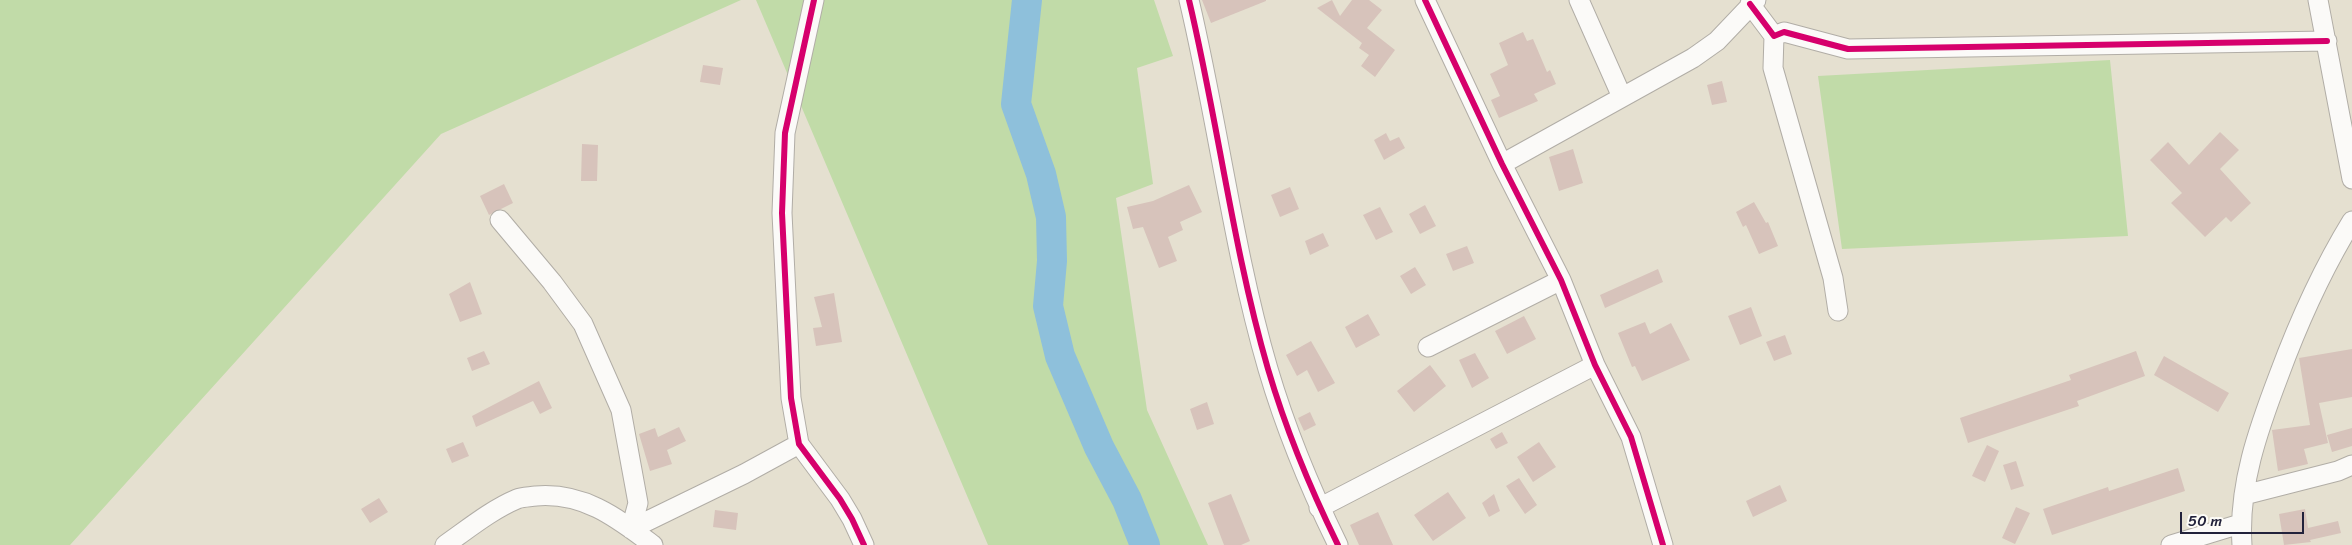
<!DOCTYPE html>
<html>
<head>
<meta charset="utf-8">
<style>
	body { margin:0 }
	#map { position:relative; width:2352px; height:545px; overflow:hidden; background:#e5e0d0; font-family:Sriracha,sans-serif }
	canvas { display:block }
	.scale { position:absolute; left:2180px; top:512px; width:124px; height:22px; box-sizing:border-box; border:2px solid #22223b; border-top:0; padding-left:6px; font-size:15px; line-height:18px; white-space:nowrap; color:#22223b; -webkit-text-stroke:4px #fdfcf7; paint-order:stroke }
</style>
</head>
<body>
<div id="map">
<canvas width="2352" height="545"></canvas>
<div class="scale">50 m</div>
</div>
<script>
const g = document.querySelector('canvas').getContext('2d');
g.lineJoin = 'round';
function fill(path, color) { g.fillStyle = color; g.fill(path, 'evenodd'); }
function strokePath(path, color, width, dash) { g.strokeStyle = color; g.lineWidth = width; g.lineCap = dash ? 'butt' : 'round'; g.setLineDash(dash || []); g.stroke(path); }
fill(new Path2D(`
	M0,0H741L441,134L70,545H0Z
	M756,0H1154L1173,56L1137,68L1153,184L1116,198L1147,410L1208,545H988Z
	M2110,60L2128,236L1842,249L1818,76Z`), '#c1dba8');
strokePath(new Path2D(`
	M1027,0L1016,104L1041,174L1051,217L1052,261L1048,306L1060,356L1099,447L1127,500L1145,545`), '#8ec0db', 30);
fill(new Path2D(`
	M1202,0H1266V1L1211,23Z
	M1332,0L1340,16L1352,0H1369L1382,10L1367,28L1395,50L1375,77L1361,66L1369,55L1359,48L1362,43L1317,8Z
	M1523,32L1527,41L1533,39L1547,72L1550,70L1556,84L1534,94L1538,101L1499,118L1491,100L1500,96L1490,74L1508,65L1499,43Z
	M703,65L723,68L720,85L700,82Z
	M1722,81L1727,102L1712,105L1707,85Z
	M2220,132L2239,150L2220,169L2251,203L2231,222L2226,217L2205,237L2171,203L2182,193L2150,160L2168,142L2189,165Z
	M1386,133L1390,141L1399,137L1405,148L1384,160L1374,140Z
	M582,144L598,145L597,181H581Z
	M1573,149L1583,183L1559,191L1549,157Z
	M504,184L513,203L489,215L480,196Z
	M1189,185L1202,212L1180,222L1183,230L1168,237L1177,261L1159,268L1143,227L1133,229L1127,207L1153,201Z
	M1290,187L1299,209L1280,217L1271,195Z
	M1754,202L1766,223L1768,222L1778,246L1759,254L1746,225L1743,227L1736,212Z
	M1425,205L1436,226L1420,234L1409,214Z
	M1380,207L1393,232L1376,240L1363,215Z
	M1323,233L1329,246L1310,255L1305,241Z
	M1467,246L1474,263L1453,271L1446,254Z
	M1415,267L1426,285L1411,294L1400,276Z
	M1658,269L1663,282L1605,308L1600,295Z
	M470,282L482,314L460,322L449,294Z
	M834,293L842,342L816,346L813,328L822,327L814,297Z
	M1751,307L1762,336L1740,345L1728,316Z
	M1368,314L1380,335L1356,348L1345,327Z
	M1524,316L1536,339L1507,354L1495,331Z
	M1645,322L1650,334L1671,323L1690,360L1642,381L1635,366L1632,367L1618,333Z
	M1785,335L1792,354L1774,361L1766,342Z
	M1311,341L1335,383L1318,392L1307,370L1297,376L1286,355Z
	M2352,349V397L2319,403L2328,443L2304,449L2308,464L2278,471L2272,430L2310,425L2299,358Z
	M484,351L490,364L472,371L467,358Z
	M2136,351L2145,376L2077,401L2079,406L1968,443L1960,418L2071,380L2069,375Z
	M1475,353L1489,378L1472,388L1459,360Z
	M2164,356L2229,393L2218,412L2154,375Z
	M1430,365L1446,386L1414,412L1397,391Z
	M539,381L552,408L540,414L533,401L476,427L472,416Z
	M1207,402L1214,424L1197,430L1190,409Z
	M1310,412L1316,425L1304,431L1298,418Z
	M679,427L686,441L667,450L672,464L650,471L639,434L655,428L658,437Z
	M2352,428V446L2332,452L2327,435Z
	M1502,432L1508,443L1496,449L1490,439Z
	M463,442L469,456L452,463L446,449Z
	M1539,442L1556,467L1533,482L1517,457Z
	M1987,445L1999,451L1985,482L1972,476Z
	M2016,461L2024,486L2011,490L2003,465Z
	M2178,468L2185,491L2052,535L2043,509L2108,487L2109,491Z
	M1519,478L1537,505L1525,514L1506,486Z
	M1780,485L1787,501L1753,517L1746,501Z
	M1448,492L1466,518L1433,541L1414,515Z
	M1231,494L1250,541L1241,545H1224L1208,503Z
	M1494,494L1500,511L1489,517L1482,503Z
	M379,498L388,512L370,523L361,509Z
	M2016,507L2030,513L2015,544L2002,538Z
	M2305,509L2308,528L2338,521L2341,533L2310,540L2311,542L2284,545L2279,514Z
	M715,510L738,513L736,530L713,527Z
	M1378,512L1393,545H1359L1350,525Z`), '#d7c3bb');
const street = new Path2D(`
	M814,0L785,133L782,213L791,398L799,444L840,499L852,519L864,545
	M1189,0C1218,122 1233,249 1268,369C1286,430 1310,488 1338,545
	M1425,0L1502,164L1561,280L1595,365L1631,437L1663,545
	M1579,0L1622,97
	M2318,0L2352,179
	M1750,4L1774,36L1784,32L1848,49L2327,41
	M1774,36L1773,68L1833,278L1838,311
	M1502,164L1693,58L1717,41L1756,0
	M500,220L552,282L583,324L621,410L638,503L631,529L744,474L799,444
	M1428,347L1561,280
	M2244,495L2338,471L2352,465
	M1319,508L1595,365
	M445,545C468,529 491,510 517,499C522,497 529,497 536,496C584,492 617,518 653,545
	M2171,545L2240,524
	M2242,545C2238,486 2258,430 2279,375C2299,321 2322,270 2352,221`);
strokePath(street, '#b1ada6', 21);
strokePath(street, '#fbfaf8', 19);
strokePath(new Path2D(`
	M814,0L785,133L782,213L791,398L799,444L840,499L852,519L864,545
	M1189,0C1218,122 1233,249 1268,369C1286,430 1310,488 1338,545
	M1425,0L1502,164L1561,280L1595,365L1631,437L1663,545
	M1750,4L1774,36L1784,32L1848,49L2327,41`), '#d6006c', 6);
</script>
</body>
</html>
